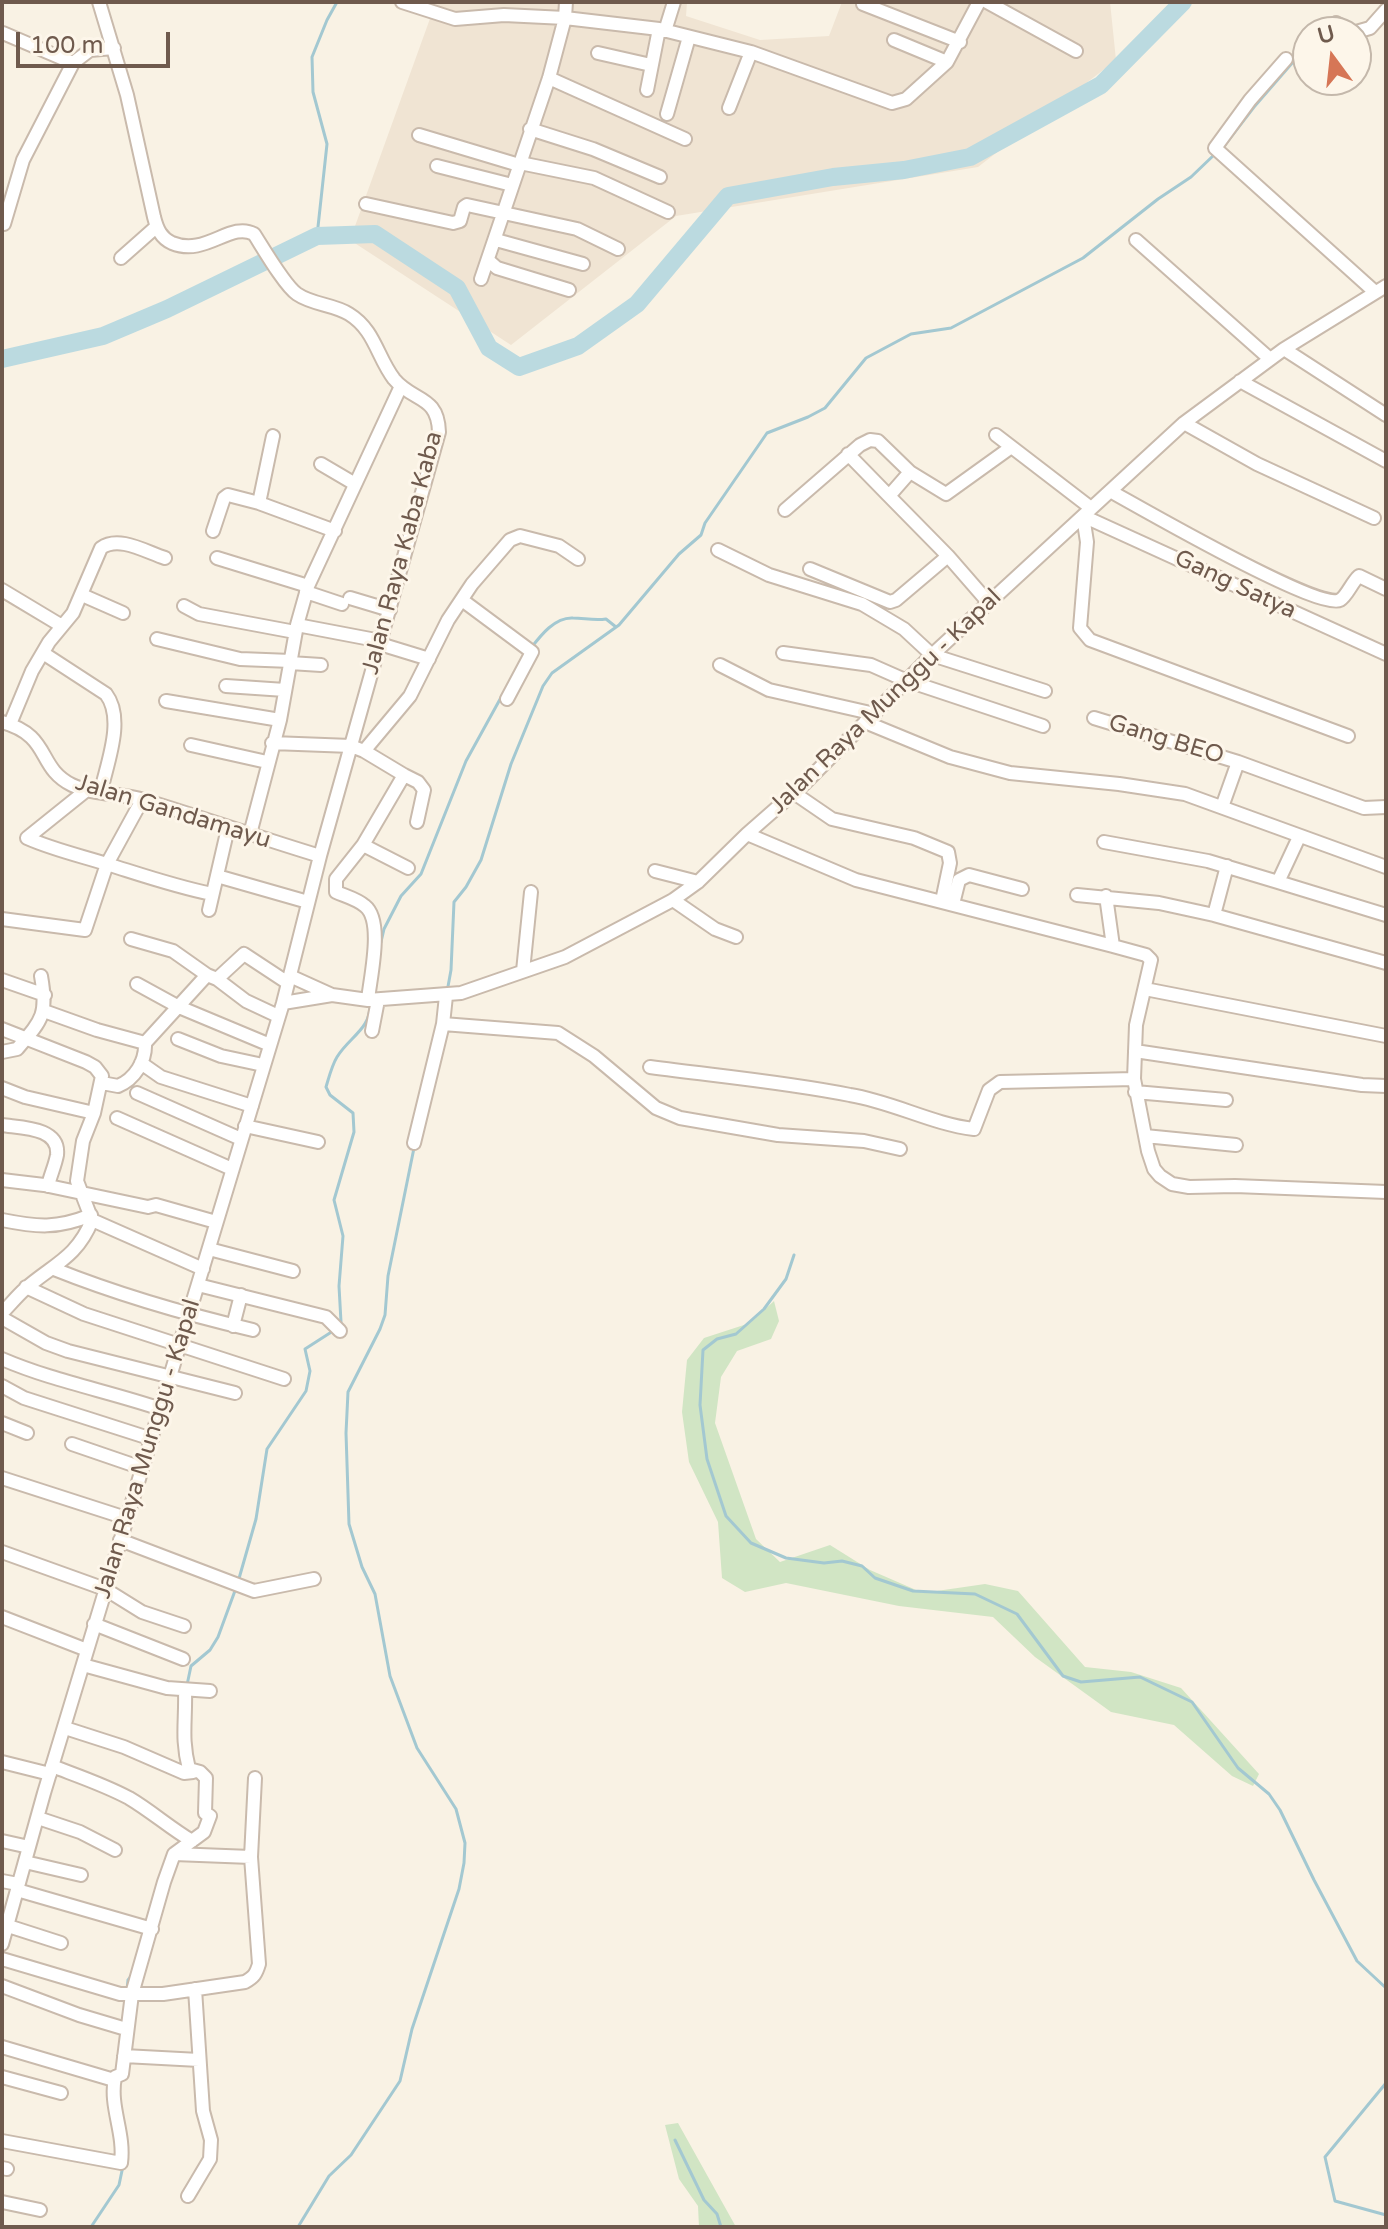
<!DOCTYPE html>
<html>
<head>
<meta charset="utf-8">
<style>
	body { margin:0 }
	#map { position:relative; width:1388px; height:2229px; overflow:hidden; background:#f9f2e4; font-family:"Varela Round",sans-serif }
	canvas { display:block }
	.frame { position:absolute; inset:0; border:4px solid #6f5a4d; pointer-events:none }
	.north { position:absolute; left:1292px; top:16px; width:80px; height:80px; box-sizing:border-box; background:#fdf6ea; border:2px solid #c4b8ab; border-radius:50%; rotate:345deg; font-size:22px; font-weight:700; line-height:32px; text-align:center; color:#6f5a4d }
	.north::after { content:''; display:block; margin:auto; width:28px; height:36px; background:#d67656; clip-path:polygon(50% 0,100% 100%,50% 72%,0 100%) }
	.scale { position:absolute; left:16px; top:32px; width:154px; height:36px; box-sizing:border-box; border:4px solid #6f5a4d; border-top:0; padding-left:10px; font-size:24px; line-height:28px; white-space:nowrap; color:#6f5a4d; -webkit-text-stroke:6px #fdf6ea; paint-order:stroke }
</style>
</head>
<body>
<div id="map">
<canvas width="1388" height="2229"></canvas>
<div class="frame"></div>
<div class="north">U</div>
<div class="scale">100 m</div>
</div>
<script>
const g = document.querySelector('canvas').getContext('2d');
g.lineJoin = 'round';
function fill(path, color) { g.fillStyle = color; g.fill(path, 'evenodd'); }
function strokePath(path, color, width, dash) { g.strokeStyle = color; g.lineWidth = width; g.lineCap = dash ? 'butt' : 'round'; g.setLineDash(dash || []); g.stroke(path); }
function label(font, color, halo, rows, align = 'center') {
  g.font = font + ' "Varela Round",sans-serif'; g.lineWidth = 6; g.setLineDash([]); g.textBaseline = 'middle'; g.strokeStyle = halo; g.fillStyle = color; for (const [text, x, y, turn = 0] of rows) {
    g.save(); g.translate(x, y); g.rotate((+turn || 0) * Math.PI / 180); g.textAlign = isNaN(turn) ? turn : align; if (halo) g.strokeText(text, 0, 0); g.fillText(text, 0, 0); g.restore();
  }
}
fill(new Path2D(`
	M436,2H687L686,16L760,40L829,36L842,2H1110L1116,60L978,167L676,216L511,345L350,240Z`), '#f0e4d3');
fill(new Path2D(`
	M774,1301L779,1321L771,1339L737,1351L721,1377L715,1423L756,1539L780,1562L830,1545L870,1570L923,1593L985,1584L1018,1591L1085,1667L1131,1672L1181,1688L1259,1774L1253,1786L1232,1776L1174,1725L1111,1712L1035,1657L993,1617L899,1606L786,1583L745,1592L722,1578L718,1522L689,1462L682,1412L687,1360L704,1338L750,1323Z
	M678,2123L736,2227H699L698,2206L679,2179L665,2125Z`), '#d1e5c4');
strokePath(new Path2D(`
	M1224,146L1254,107L1300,54L1308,52
	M317,236L327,144L313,92L312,57L327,20L337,2
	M531,648C541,635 555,617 573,618C584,618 594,621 606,619L616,627
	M381,942L384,929L401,896L421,874L466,761L504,692
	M447,992L451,970L454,902L466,887L481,860L511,764L543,686L552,673L619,625L679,554L701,535L705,523L767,433L808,417L825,408L866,358L911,334L951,328L1083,258L1158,199L1191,177L1215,154
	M794,1255L786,1279L764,1309L736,1334L717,1339L703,1350L700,1405L707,1459L726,1516L751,1543L786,1558L824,1563L842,1561L862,1566L875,1578L913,1591L975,1594L1017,1614L1063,1676L1081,1682L1140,1677L1192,1702L1238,1768L1269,1794L1280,1810L1314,1880L1357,1961L1386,1988
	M338,1325L341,1322L339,1286L343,1236L334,1200L354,1132L353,1113L330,1095L326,1087C329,1077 332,1065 337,1057C349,1037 371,1029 370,1004
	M238,1582L256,1519L267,1449L306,1391L310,1371L305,1349L333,1331
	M187,1685L191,1666L210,1650L218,1637L236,1588
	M127,1990L128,1980L132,1975
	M1386,2083L1325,2157L1335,2201L1386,2215
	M675,2140L704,2200L717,2214L721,2227
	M91,2227L119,2185L123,2166
	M298,2227L329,2176L351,2155L400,2081L412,2029L459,1889L464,1863L465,1843L456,1809L417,1748L390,1676L375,1594L362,1567L349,1524L346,1433L348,1392L380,1329L385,1315L388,1276L414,1148`), '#a3c8d1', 3);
strokePath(new Path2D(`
	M2,359L103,336L167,309L317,236L375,234L457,288L489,348L519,367L578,346L637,304L728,196L833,177L904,170L970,157L1101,85L1183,2`), '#bbdae0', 18);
const minor = new Path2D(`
	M402,2L455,19L504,15L565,18L659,29L751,52L892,103L906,99L947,62L979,2
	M987,2L1076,51
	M863,4L960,42
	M1336,23L1352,32
	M665,31L674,2
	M1356,32L1370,28L1386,10
	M3,33L73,63
	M894,40L947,62
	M598,53L651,65
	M1286,59L1250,100L1215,148L1375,292
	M549,78L685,139
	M647,90L659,29
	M729,108L751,52
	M667,114L689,37
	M530,129L593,149L660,177
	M419,135L519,165
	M520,163L594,178L668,212
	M437,166L512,185
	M366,204L453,223L460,221L464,207L467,205L577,229L618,249
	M4,224L23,160L73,63L90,50L114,48
	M496,240L583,264
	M1136,240L1270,359
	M121,258L156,227
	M489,261L497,268L569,290
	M481,279L549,78L565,18L566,2
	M1284,349L1386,415
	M1240,381L1386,461
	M1184,423L1257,464L1374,518
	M996,435L1091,508
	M848,454L889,496
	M321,464L355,484
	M910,472L946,494L1010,448
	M1110,491C1139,507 1319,611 1340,600C1347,596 1352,582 1359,576L1386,589
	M259,503L273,436
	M785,510L860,445L870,440L878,441L910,472L889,496L948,556L988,602
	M1083,516L1087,542L1080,628L1090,640L1348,736
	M1083,516L1386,654
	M213,531L224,498L228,495L259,503L335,531
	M718,550L769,575L862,604L904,629L932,655L1045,691
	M217,558L308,586
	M810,569L890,602L896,600L948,556
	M2,590L62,626
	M306,592L342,604
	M82,595L123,613
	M350,598L390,610
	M462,600L532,652L507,699
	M184,606L199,614L295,632
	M297,625L381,641
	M157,639L240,659L291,661
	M380,644L429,659
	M43,653L106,694C125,719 107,763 101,791
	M783,653L871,665L905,680L1043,726
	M290,663L321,665
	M720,665L769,690L875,714
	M226,686L285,690
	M166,701L280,720
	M1094,718L1238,762
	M2,722C52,736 36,767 72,785C93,795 122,793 144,800C203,818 261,838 320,856
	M865,722L950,757L1010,773L1119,784L1185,794L1386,867
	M10,724L32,671L49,642L73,613L101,548C119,535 146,552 165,558
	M272,743L351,746L364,751L410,696L448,620L472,584L510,540L520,536L559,546L578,559
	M191,745L267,762
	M364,751L404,775L363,845L336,879V892C345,896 357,899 365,906C384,921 370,978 368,1000
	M404,775L418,782L424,790L417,822
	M88,789L27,838C54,850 82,856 110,865C145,876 177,887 212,894
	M794,793L832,819L914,838L948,852L950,863L942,901
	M1222,807L1238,762L1364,808L1386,807
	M250,834L280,720L297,625L308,586L401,386
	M747,834L856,880L1113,946L1106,896
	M1299,837L1278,882L1386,915
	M1104,842L1208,861L1278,882
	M363,845L408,868
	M655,871L698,882
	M217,876L308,902
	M1077,895L1159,903L1214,915L1227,866
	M673,900L715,929L736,937
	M953,904L959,880L969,875L1022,889
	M209,910L228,828
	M1214,915L1386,963
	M2,919L85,930L107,864L142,800
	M131,939L173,951L207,975L217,979L246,1001L278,1016
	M1113,946L1146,955L1151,960L1136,1025L1134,1079L1148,1151L1154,1169L1160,1176L1172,1184L1189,1187L1235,1186L1386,1192
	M523,971L531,892
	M290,976L332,995L368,1000L461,993L565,957L673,900L698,882L747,834L804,784L932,655L1184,423L1284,349L1386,286
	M217,979L244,954L288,983
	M2,980L45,995
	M137,984L179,1007L270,1045
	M1145,989L1386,1036
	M283,1003L332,995
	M44,1011L97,1030L145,1043
	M443,1024L558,1033L594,1056L656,1108L680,1118L778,1135L864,1141L900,1149
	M2,1029L86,1062L95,1067L102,1076L94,1113L83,1141L77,1181L92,1220C77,1258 52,1265 25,1289C17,1296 10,1305 2,1313
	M372,1031L378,1000
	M178,1039L221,1056L263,1065
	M1135,1051L1362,1085L1386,1086
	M2,1052L17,1049C42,1020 48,1015 41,976
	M141,1063L161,1077L252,1106
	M650,1067C717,1076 785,1082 850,1095C893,1102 932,1124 974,1129L989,1090L1000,1082L1134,1079
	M102,1083L118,1086C135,1079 146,1061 145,1043L207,975
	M2,1088L25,1097L94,1113
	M1135,1092L1226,1100
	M137,1093L241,1139
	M117,1118L232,1169
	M2,1125C21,1128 60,1127 57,1155C55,1166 50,1176 48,1186
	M245,1126L318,1142
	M1145,1136L1236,1145
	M414,1143L443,1024L446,996
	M2,1180L44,1185L148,1207L156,1205L216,1222
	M2,1220C37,1227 57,1229 91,1215
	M92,1220L203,1269
	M209,1249L293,1271
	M54,1269C119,1295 185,1314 253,1330
	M198,1285L326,1317L340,1331
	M26,1287L84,1314L284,1379
	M2,1318L46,1343L68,1351L235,1393
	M233,1326L241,1295
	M2,1359C53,1381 108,1391 161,1409
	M2,1386L24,1398L152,1439
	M2,1423L27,1433
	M72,1444L142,1468
	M2,1478L126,1518
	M120,1540L254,1591L314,1579
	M2,1552L105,1589L142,1612L184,1626
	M2,1617L87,1650
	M94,1624L183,1659
	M83,1665L167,1688L210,1691
	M65,1728L124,1747L184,1773L193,1772
	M2,1762L50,1774
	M52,1766C78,1776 105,1785 129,1798C151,1811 170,1828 192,1841
	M38,1818L80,1832L115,1850
	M2,1841L29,1847
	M174,1854L251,1857
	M25,1862L81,1875
	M2,1881L18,1884
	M17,1890L152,1929
	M2,1924L61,1943
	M2,1944L44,1793L283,1003L320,856L439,432C438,395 413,402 394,379C377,357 375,330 349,314C333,304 313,305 297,294C285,286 263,248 254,234C230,221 206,257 172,243C161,238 157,229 154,217L127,95L99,2
	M2,1959L120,1994H163L245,1982C254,1977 256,1974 259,1964L251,1857L255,1778
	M2,1986L79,2015L126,2029
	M2,2047L114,2080
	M124,2056L199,2060
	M2,2077L61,2093
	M2,2141L121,2163C125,2132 109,2107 115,2077L122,2074L132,1994L164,1882L174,1854L204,1832L210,1816L205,1813L206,1778L200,1772L189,1769C181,1738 186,1721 185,1691
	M2,2168L7,2169
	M188,2196L210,2159L211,2140L203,2111L195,1989
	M2,2202L40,2210`);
strokePath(minor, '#c9baac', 16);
strokePath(minor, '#fff', 12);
label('24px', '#6f5a4d', '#fdf6ea', [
	["Jalan Raya Kaba Kaba",403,553,-75],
	["Gang Satya",1235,585,25],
	["Jalan Raya Munggu - Kapal",886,702,-44],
	["Gang BEO",1166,740,17],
	["Jalan Gandamayu",173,812,17],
	["Jalan Raya Munggu - Kapal",148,1449,-73]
]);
</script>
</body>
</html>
